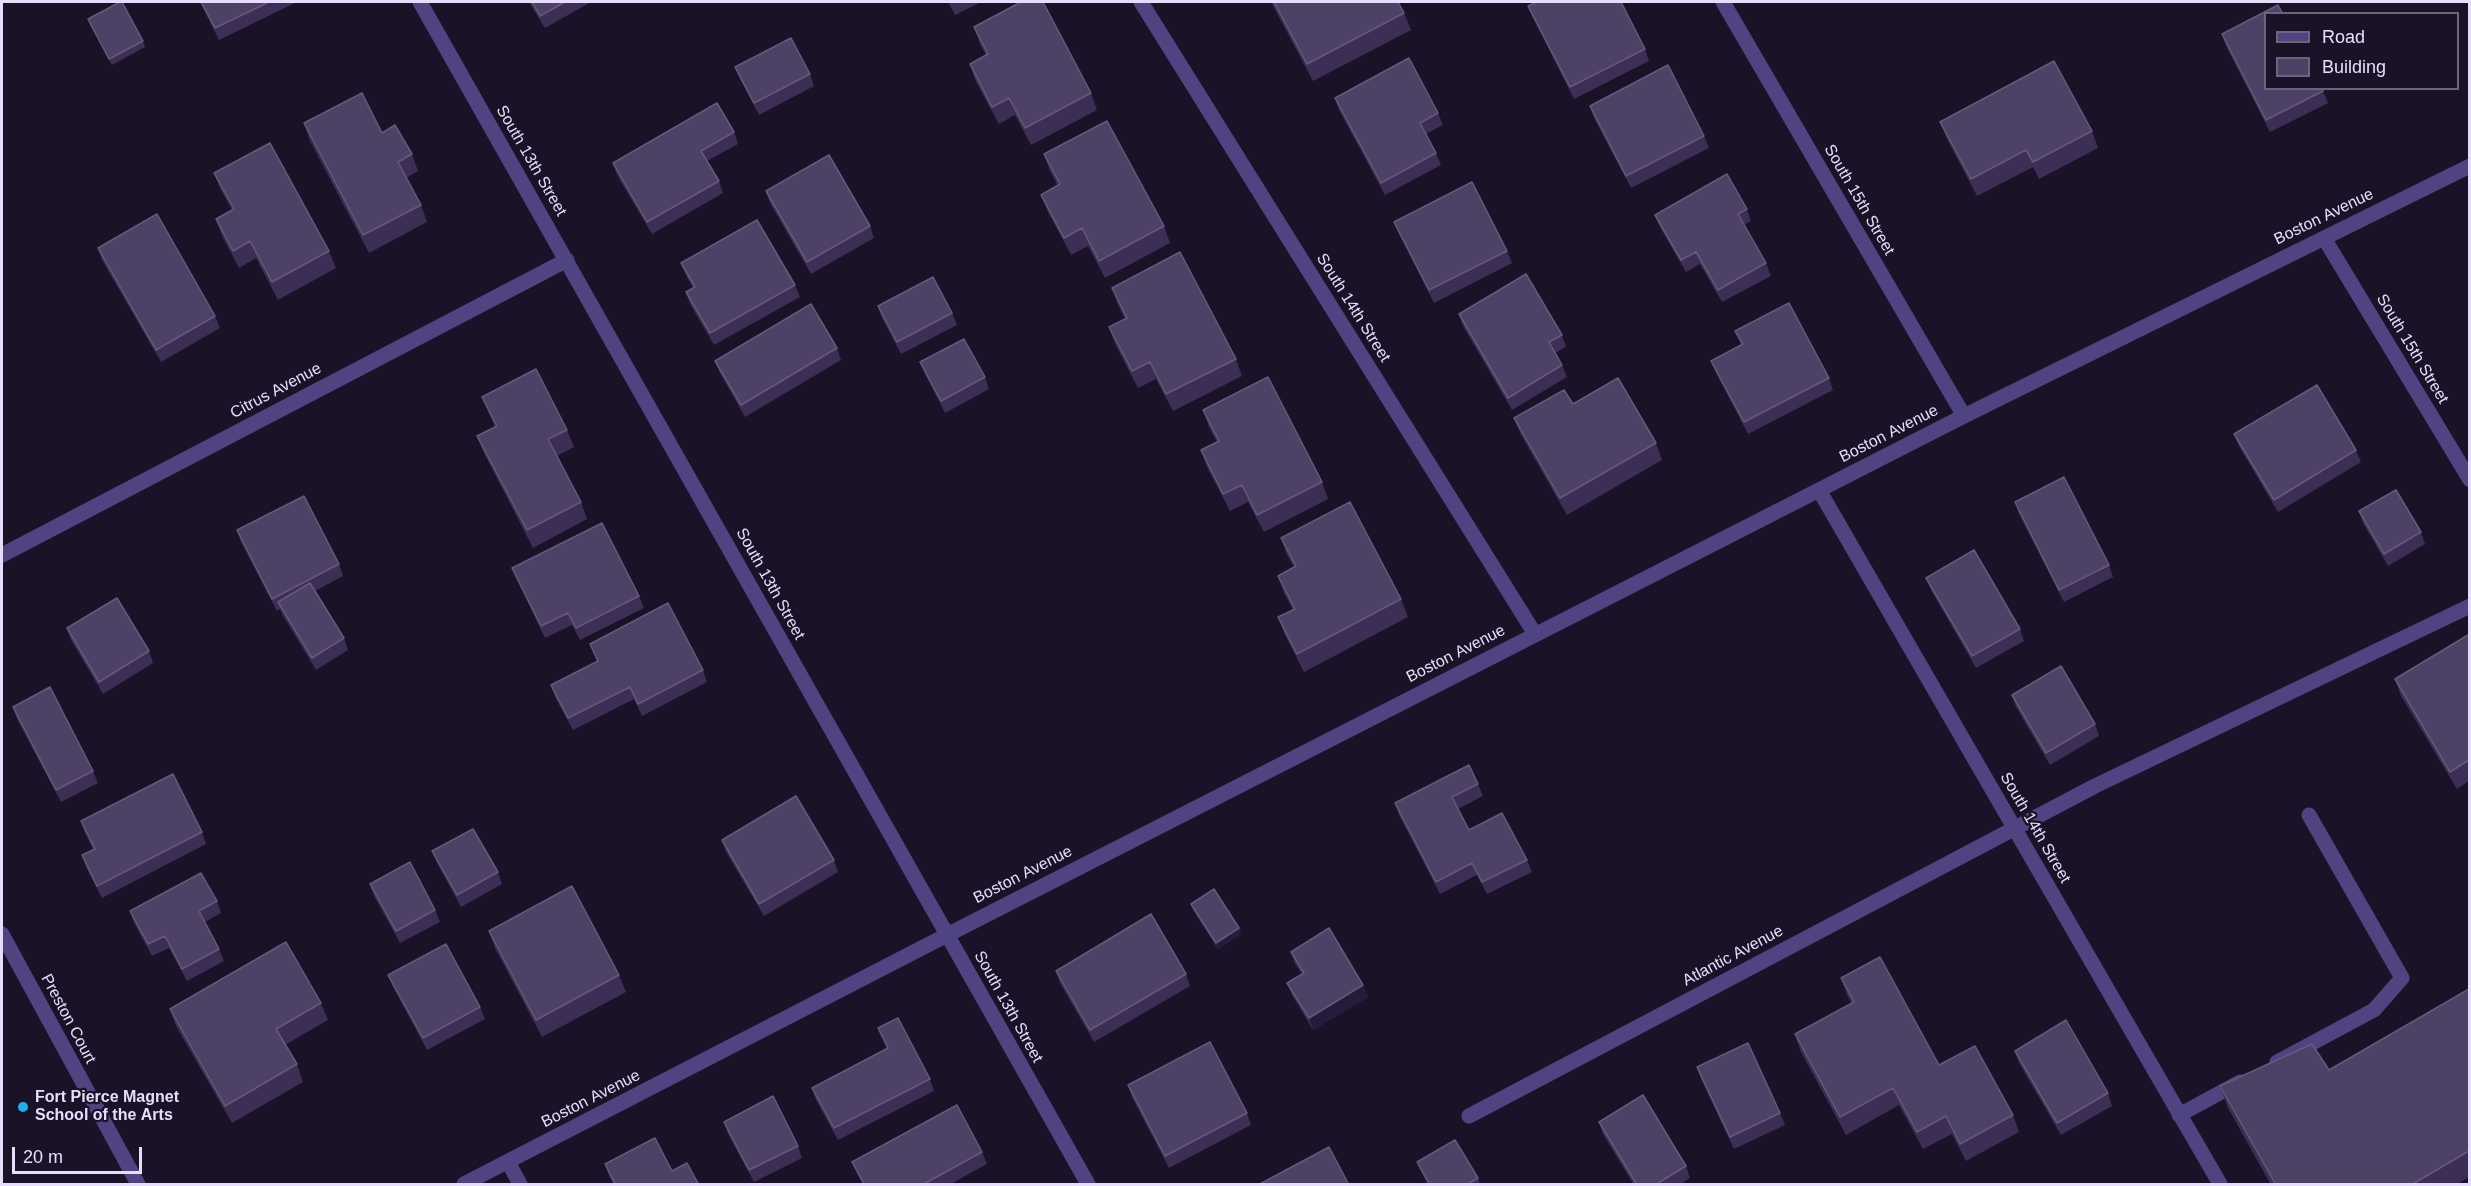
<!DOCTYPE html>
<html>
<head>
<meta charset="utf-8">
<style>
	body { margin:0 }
	#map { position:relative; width:2471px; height:1186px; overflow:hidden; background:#1a1328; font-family:Arial,sans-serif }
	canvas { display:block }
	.frame { position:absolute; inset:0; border:3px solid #e6ddfc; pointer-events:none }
	.legend { position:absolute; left:2264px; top:12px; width:195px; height:78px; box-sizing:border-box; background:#1a1328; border:2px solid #6c647d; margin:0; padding:8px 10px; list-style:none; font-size:18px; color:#e6ddfc }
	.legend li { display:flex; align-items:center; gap:12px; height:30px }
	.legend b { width:30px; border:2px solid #6c647d }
	.scale { position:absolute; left:12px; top:1147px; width:130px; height:27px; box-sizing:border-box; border:3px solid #e6ddfc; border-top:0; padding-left:8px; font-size:18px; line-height:21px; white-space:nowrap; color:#e6ddfc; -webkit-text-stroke:4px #1a1328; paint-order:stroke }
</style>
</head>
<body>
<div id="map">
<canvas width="2471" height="1186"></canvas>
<div class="frame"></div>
<ul class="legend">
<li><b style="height:8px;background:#504382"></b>Road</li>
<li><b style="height:16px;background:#4e4166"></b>Building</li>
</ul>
<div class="scale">20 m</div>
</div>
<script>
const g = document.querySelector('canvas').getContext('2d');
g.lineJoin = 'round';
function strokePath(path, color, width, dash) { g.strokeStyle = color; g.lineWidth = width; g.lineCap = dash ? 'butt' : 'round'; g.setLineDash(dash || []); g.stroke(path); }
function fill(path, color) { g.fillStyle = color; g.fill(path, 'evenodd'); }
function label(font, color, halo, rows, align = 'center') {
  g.font = font + ' Arial,sans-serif'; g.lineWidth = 4.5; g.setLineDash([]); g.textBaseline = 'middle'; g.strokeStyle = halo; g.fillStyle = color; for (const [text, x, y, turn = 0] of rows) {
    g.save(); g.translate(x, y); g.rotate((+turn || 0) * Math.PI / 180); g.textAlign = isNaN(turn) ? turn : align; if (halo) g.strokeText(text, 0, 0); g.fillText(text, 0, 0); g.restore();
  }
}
strokePath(new Path2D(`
	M420,2L1088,1184
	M1141,2L1535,634
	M1723,2L1964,416
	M2324,238L2470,480
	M1819,490L2220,1184
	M2,555L567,260
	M2,934L138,1184
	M2277,1062L2374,1010L2402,978L2309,815
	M2179,1115L2240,1082
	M1469,1116L2095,786L2470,606
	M508,1162L520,1184
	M464,1184L947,935L1964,416L2470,166`), '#504382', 15);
fill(new Path2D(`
	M200,2H297L219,40Z
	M529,2H591L545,28Z
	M948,2H981L955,15Z
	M1271,2H1398L1404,13L1411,30L1313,81Z
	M1528,6L1645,49L1649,61L1574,99L1533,18Z
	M88,19L143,41L145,47L112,65L90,25Z
	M974,27L1091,93L1097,110L1031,145L1015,115L999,124L976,82L970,64L986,55L980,44Z
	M2222,34L2323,91L2328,103L2270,132L2226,46Z
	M735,67L810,74L814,86L759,115L740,79Z
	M1335,98L1438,113L1443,125L1426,134L1436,153L1441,165L1385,195L1339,110Z
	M1590,106L1704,136L1709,148L1631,188L1594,118Z
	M1940,122L2092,131L2098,148L2039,179L2033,167L1977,196L1947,139Z
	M304,123L382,133L412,154L418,171L406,178L421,205L427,222L369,253L310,141Z
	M734,132L738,144L707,161L719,181L723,193L652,234L617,175L613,163Z
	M1044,154L1164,226L1170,243L1105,278L1088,246L1071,255L1048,212L1041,195L1058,186L1050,171Z
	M214,173L329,251L336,268L278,300L256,258L239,268L222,236L216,219L232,210L221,190Z
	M766,191L870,226L874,238L811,274L770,203Z
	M1747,209L1751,221L1744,225L1766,263L1771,276L1722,302L1700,264L1686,272L1660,227L1655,215Z
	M1394,222L1507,251L1512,263L1434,303L1399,234Z
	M98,248L215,316L220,328L161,362L102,260Z
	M681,263L795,285L800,297L714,345L690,304L686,292L693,288L686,275Z
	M1112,288L1236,359L1242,376L1173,411L1156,379L1138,388L1115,344L1109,327L1125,319L1118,305Z
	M878,306L952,313L957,325L901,354L882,318Z
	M1459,314L1562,335L1566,347L1555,353L1562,365L1567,377L1512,410L1463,326Z
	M1735,331L1829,378L1833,390L1748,434L1716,373L1711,361L1741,345Z
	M837,348L841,360L745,417L720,373L715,361Z
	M920,362L985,377L989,389L945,413L925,374Z
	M482,397L567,430L574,447L557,456L581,502L587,519L533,548L484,453L477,436L495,427L489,414Z
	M1203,410L1322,482L1328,499L1264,532L1248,502L1230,511L1207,467L1201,450L1217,442L1209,427Z
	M1514,418L1656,443L1662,460L1567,515L1521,435Z
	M2234,434L2356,450L2361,462L2278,512L2239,446Z
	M2015,502L2109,565L2113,577L2064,602L2019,514Z
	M2359,511L2421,532L2425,544L2388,566L2363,523Z
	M237,530L339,564L343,576L315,591L344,638L348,650L316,670L282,614L280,609L277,611L241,542Z
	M1281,538L1401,599L1408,617L1304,672L1285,635L1278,617L1293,610L1284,593L1278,576L1294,567L1287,555Z
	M512,568L639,596L644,608L580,640L572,625L545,638L517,580Z
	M1926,578L2020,629L2024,641L1976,668L1931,590Z
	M67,628L149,651L153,663L103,694L71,640Z
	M2469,637V781L2457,789L2401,696L2395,679Z
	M590,644L703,670L707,682L642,716L634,699L573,730L555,697L551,685L597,661Z
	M2012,695L2095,724L2099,736L2050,765L2016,707Z
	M13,707L93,771L98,783L61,802L17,719Z
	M1478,784L1483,796L1458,809L1469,830L1527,860L1532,872L1487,894L1477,875L1440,894L1399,815L1395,803Z
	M81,821L202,832L206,844L102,898L86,867L82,855L93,849L85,833Z
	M722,840L834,860L838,872L764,916L726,852Z
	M432,851L498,872L502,884L461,907L437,863Z
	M370,884L435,910L440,922L400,943L374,896Z
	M217,901L221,913L205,922L219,949L224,961L187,981L169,948L152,956L134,923L130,911Z
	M1191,904L1239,928L1241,934L1218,949L1193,910Z
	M489,931L619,975L626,992L542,1037L495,948Z
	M1291,952L1363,985L1368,997L1313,1030L1292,995L1287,983L1302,974L1295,964Z
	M1056,971L1186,974L1190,986L1094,1042L1060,983Z
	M388,975L480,1007L485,1019L427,1050L393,987Z
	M1841,978L1939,1065L2013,1115L2019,1132L1966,1161L1952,1134L1923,1149L1899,1105L1846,1135L1801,1052L1795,1034L1851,1003L1847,995Z
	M2469,989V1177L2456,1185H2271L2228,1108L2220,1086L2329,1070Z
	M321,1003L328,1020L285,1045L297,1064L303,1082L232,1123L176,1026L170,1009Z
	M878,1028L930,1079L934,1091L838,1140L816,1100L812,1088L887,1049Z
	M2015,1051L2108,1093L2112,1106L2061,1135L2019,1063Z
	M1697,1067L1780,1113L1785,1125L1734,1149L1701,1079Z
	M1128,1085L1247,1113L1251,1125L1169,1168L1132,1097Z
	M724,1122L798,1146L802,1158L754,1182L728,1134Z
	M1599,1122L1686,1166L1690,1178L1679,1185H1634L1603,1134Z
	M982,1152L987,1164L949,1185H863L857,1174L852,1162Z
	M1417,1162L1478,1178L1480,1184L1428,1185L1419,1168Z
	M605,1164L672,1171L699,1185H614L609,1176Z`), '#3c2e54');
fill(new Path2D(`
	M1239,928L1241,934L1218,949L1216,943Z
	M1363,985L1368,997L1313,1030L1309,1018Z`), '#271b3b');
const building = new Path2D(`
	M120,2H122L143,41L109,59L88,19Z
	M201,2H269L215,28Z
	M532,2H565L540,16Z
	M1021,2H1043L1091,93L1025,128L1009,98L992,107L970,64L988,54L974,27Z
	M1274,2H1398L1404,13L1307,64Z
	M1537,2H1621L1645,49L1570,87L1528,6Z
	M2278,5L2283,14H2265V88H2322L2323,91L2266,120L2222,34Z
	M791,38L810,74L754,103L735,67Z
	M1409,58L1438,113L1420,123L1436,153L1381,183L1335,98Z
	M2054,61L2092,131L2033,162L2026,150L1971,179L1940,122Z
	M1668,65L1704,136L1626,176L1590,106Z
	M362,93L382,133L395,125L412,154L398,162L421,205L363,235L304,123Z
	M717,103L734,132L701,151L719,181L647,222L613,163Z
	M1107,121L1164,226L1099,261L1082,228L1064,238L1041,195L1060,184L1044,154Z
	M270,143L329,251L272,282L250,241L233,251L216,219L234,209L214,173Z
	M829,155L870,226L807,262L766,191Z
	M1727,174L1747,209L1738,214L1766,263L1718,290L1696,252L1681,260L1655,215Z
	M1472,182L1507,251L1429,290L1394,222Z
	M157,214L215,316L156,350L98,248Z
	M757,220L795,285L710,333L686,292L695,287L681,263Z
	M1180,252L1236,359L1166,394L1150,362L1132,371L1109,327L1127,318L1112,288Z
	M1526,274L1562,335L1549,342L1562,365L1508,398L1459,314Z
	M933,277L952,313L897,342L878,306Z
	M1789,303L1829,378L1744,422L1711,361L1743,344L1735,331Z
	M811,304L837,348L741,405L715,361Z
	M964,339L985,377L941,401L920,362Z
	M536,369L567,430L548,439L581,502L527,530L477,436L497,426L482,397Z
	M1268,377L1322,482L1257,515L1242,485L1223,494L1201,450L1219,441L1203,410Z
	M1618,378L1656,443L1560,498L1514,418L1564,390L1573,404Z
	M2317,385L2356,450L2274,500L2234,434Z
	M2064,477L2109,565L2059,590L2015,502Z
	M2396,490L2421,532L2384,554L2359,511Z
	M304,496L339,564L272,599L237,530Z
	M1350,502L1401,599L1297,654L1278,617L1295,609L1278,576L1296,566L1281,538Z
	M602,523L639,596L576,628L568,613L541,626L512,568Z
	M1974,550L2020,629L1972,656L1926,578Z
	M310,583L344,638L312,658L278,602Z
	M117,598L149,651L99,682L67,628Z
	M668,603L703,670L638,704L630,687L568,718L551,685L598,661L590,644Z
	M2468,635L2469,637V760L2450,772L2395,679Z
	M2061,666L2095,724L2046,753L2012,695Z
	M50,687L93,771L56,790L13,707Z
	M1469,765L1478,784L1452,797L1469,830L1502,813L1527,860L1482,882L1472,863L1436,882L1395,803Z
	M173,774L202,832L97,886L82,855L95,849L81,821Z
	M796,796L834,860L759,904L722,840Z
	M473,829L498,872L457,895L432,851Z
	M410,862L435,910L396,931L370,884Z
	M201,873L217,901L199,911L219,949L182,969L165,936L148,944L130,911Z
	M572,886L619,975L536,1020L489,931Z
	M1214,889L1239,928L1216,943L1191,904Z
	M1151,914L1186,974L1090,1030L1056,971Z
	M1329,928L1363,985L1309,1018L1287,983L1304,973L1291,952Z
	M286,942L321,1003L276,1029L297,1064L225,1106L170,1009Z
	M446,944L480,1007L423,1038L388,975Z
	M1880,957L1939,1065L1975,1046L2013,1115L1960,1144L1946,1116L1917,1132L1893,1088L1840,1117L1795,1034L1854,1002L1841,978Z
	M2469,989V1151L2411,1185H2276L2220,1086L2312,1044L2329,1070Z
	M898,1018L930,1079L834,1128L812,1088L888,1048L878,1028Z
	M2066,1020L2108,1093L2057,1123L2015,1051Z
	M1210,1042L1247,1113L1165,1156L1128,1085Z
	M1748,1043L1780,1113L1730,1137L1697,1067Z
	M1643,1095L1686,1166L1655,1185H1637L1599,1122Z
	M773,1096L798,1146L749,1170L724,1122Z
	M957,1105L982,1152L922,1185H865L852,1162Z
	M655,1138L672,1171L687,1163L699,1185H616L605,1164Z
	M1455,1140L1478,1178L1466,1185H1430L1417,1162Z
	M1329,1147L1349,1185H1258Z`);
fill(building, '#4e4166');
strokePath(building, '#66597d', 1.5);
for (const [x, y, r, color] of [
	[23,1107,6,"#1cb1e9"]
]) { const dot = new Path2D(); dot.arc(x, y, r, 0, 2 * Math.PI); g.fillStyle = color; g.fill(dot); strokePath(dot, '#1a1328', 2); }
label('16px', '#e6ddfc', '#1a1328', [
	["South 13th Street",531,161,60],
	["South 15th Street",1859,200,60],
	["Boston Avenue",2324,217,-26],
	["South 14th Street",1353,308,58],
	["South 15th Street",2412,349,59],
	["Citrus Avenue",276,391,-28],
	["Boston Avenue",1889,434,-27],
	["South 13th Street",770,584,61],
	["Boston Avenue",1456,654,-27],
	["South 14th Street",2035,828,60],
	["Boston Avenue",1023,875,-27],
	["Atlantic Avenue",1733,956,-28],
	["South 13th Street",1008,1007,61],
	["Preston Court",68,1019,62],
	["Boston Avenue",591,1099,-27]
]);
label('bold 16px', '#e6ddfc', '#1a1328', [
	["Fort Pierce Magnet",35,1098],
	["School of the Arts",35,1116]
], 'left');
</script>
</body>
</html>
